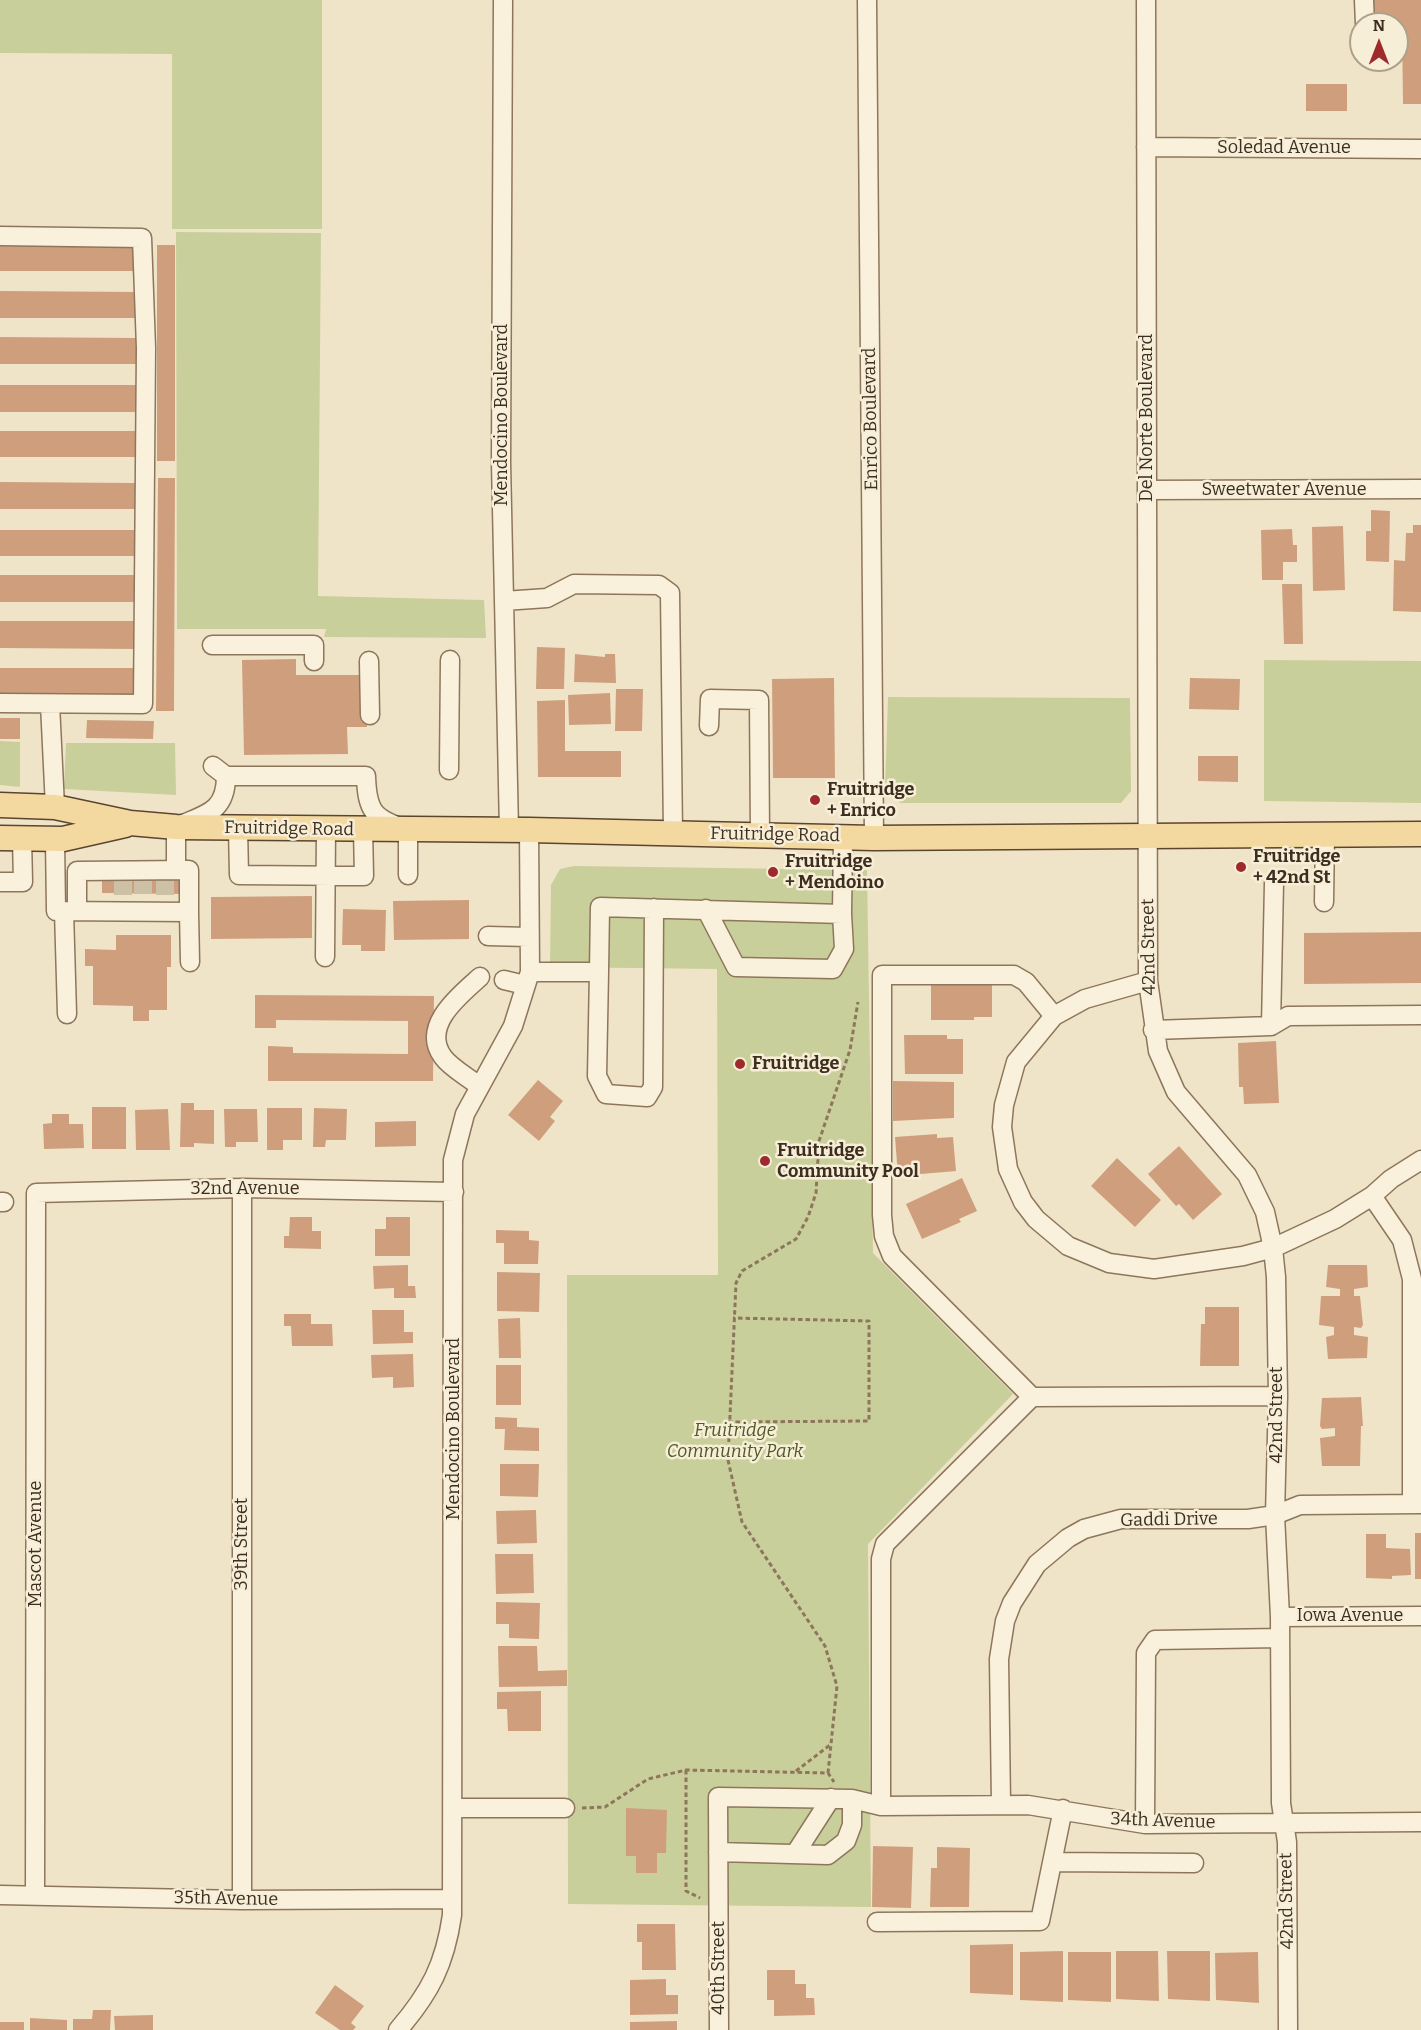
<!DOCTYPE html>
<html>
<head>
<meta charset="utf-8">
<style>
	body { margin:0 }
	#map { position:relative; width:1421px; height:2030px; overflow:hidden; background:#f0e4c8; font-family:Bitter,serif }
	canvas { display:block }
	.north { position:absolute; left:1349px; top:12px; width:60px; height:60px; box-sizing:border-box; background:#f7eed8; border:2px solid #ada18e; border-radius:50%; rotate:0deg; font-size:16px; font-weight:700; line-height:24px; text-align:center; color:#3d2e20 }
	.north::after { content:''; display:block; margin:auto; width:21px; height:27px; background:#9e2a2b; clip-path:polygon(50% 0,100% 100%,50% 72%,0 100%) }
</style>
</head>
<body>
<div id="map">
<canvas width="1421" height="2030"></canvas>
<div class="north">N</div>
</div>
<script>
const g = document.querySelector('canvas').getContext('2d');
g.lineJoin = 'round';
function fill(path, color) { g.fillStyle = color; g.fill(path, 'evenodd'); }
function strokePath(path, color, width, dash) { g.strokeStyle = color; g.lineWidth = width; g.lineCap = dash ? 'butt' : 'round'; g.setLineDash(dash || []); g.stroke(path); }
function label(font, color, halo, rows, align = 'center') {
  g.font = font + ' Bitter,serif'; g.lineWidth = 5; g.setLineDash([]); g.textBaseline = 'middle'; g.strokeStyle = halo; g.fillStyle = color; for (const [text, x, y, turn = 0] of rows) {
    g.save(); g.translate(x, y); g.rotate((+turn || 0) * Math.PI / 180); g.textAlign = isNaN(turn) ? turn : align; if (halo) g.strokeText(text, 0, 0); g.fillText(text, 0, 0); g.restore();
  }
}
fill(new Path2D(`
	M0,0H322V229H172V54L0,53Z
	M176,232L321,233L318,596L484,600L486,638L324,637L326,629H177Z
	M1264,660L1421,661V803L1264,801Z
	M888,697L1130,698L1131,791L1121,803H900L885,787Z
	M0,741L20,742V787L0,785Z
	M66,743H175L176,795L64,789Z
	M574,866L867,870L873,1253L1013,1394L868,1544L871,1907L568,1904L567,1275H718L717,969L550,967L551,885L560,869Z`), '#c9cf9b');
fill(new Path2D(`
	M1370,0H1421V104H1403L1402,31H1397V24H1370Z
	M1306,84H1347V111H1306Z
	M0,244L138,245V271H0Z
	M157,245H175V461H157Z
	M0,291L138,292V318H0Z
	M0,337L137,338V364H0Z
	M0,385H138V412H0Z
	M0,431H136V457H0Z
	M158,478H175L174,711H156Z
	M0,482L135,483V509H0Z
	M1371,510L1390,511L1389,562L1366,561V531H1371Z
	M1413,525H1421V612L1393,611L1394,560L1405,561L1406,533H1413Z
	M1343,526L1345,590L1313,591L1312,527Z
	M1292,529L1293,545H1297V562H1283V580H1262L1261,530Z
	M0,530H136V556H0Z
	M0,575H135V602H0Z
	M1282,584H1302L1303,644H1284Z
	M0,621H137V649L0,648Z
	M537,647L565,648L564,689H536Z
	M575,654L605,657V654H615L616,683L574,682Z
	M296,659V675H367V727H347L348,754L244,755L242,660Z
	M0,668H136V696L0,695Z
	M834,678L835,778H773L772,679Z
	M1190,678L1240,679L1239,710L1189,709Z
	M616,689H643L642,731H615Z
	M610,693L611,724L569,725L568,695Z
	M565,700V751H621V777H538L537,701Z
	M0,718H20V739H0Z
	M87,720L154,721L153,739L86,738Z
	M1198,756H1238V782L1198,781Z
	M102,877L183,878V894L102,893Z
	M312,896V938L211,939V897Z
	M469,900V939L394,940L393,901Z
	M343,909L386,910L385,951H361V945H342Z
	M1421,932V983L1304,984V933Z
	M116,935H171V967H167V1010H149V1021H133V1006L93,1005V966H85V949L116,950Z
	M931,981H992V1017H974V1020H931Z
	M255,995L434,996L433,1081H268V1046L293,1047V1053L408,1054V1021L276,1020V1028H255Z
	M904,1035H947V1039H963V1074H905Z
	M1276,1041L1279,1103L1244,1104L1243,1087H1239L1238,1043Z
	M538,1080L563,1101L550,1117L555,1121L539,1141L508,1115Z
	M893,1081L954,1082V1118L893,1121Z
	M181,1103H194V1110H214V1144L194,1143V1147H180Z
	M92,1107H126V1149H92Z
	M267,1108H302V1140H283V1150H267Z
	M314,1108L347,1109L346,1140H326L325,1147H313Z
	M168,1109L170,1150H136L135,1110Z
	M224,1109H257L258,1142H236V1147H225Z
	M52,1114H69V1124H83L84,1148L44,1149L43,1124L52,1123Z
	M416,1121V1146L375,1147V1122Z
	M937,1134V1138L953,1137L956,1171L898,1176L895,1137Z
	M1179,1146L1222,1194L1193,1220L1179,1204L1176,1206L1148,1174Z
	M1117,1158L1161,1200L1135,1227L1091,1186Z
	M962,1178L977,1211L959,1219L961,1222L922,1239L906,1204Z
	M290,1217H312V1231H321V1249L284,1248V1236H289Z
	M386,1217H410V1256H375V1229H386Z
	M496,1230L529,1231V1240L539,1241L538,1264H504V1243H496Z
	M408,1265V1286H415L416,1298H394V1288L374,1289L373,1266Z
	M1328,1265H1367L1368,1287L1354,1289V1296H1360L1363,1325L1361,1328L1354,1327V1335L1368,1337L1367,1358L1328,1359L1326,1337L1334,1335V1327L1319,1325L1321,1296H1340V1289L1326,1287Z
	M497,1272L540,1273L539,1312L497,1311Z
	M1205,1307H1239V1366H1200L1201,1324H1205Z
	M372,1310H404V1332H413V1343L373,1344Z
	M284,1314H311V1324H332L333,1346H292L291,1326H284Z
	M520,1318L521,1358H499L498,1319Z
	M413,1354L414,1387L393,1388V1377L372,1378L371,1355Z
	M496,1365H521V1405H496Z
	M1361,1397L1363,1426H1361L1360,1466H1322L1320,1438L1335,1436V1428L1322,1429L1320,1426L1322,1398Z
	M495,1417L517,1418V1427L539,1428V1451L504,1450L505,1429H495Z
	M500,1464H539L538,1497L500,1496Z
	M536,1510L537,1543L497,1544L496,1511Z
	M1415,1533H1421V1579H1415Z
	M1366,1534H1386V1548L1410,1549L1411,1575L1392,1576V1579L1366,1578Z
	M495,1554H533L534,1593L496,1594Z
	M496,1602L540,1603L539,1639L509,1638V1624H496Z
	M498,1646H537L538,1671L567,1670V1686L499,1687Z
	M541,1691V1731H508L507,1709H497V1692Z
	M626,1808L667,1810L666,1853H657V1873H636V1856H626Z
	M873,1846L913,1847L911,1908L872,1907Z
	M937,1847L970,1848L969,1907H930L931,1868H937Z
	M637,1924H675L676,1970H642V1942H637Z
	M1013,1944V1995L970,1993V1945Z
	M1063,1951V2002L1020,2000V1952Z
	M1116,1951H1158L1159,2001L1116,1999Z
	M1167,1951H1210V2001L1168,1999Z
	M1068,1952H1111V2002L1068,2000Z
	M1258,1952L1259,2003L1216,2000L1215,1953Z
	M767,1970H795V1984H806V1998H814L815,2015L774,2016V2000H767Z
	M666,1979V1995H678V2014L630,2015V1980Z
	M335,1985L364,2006L351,2023L356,2027L353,2030H340L315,2013Z
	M93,2010H111L110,2030H73V2019H92Z
	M153,2015V2030H115L114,2016Z
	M30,2018L67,2020V2030H30Z
	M677,2021V2030H630V2022Z
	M0,2022H24V2030H0Z`), '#cf9f7d');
strokePath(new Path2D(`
	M123,877V895
	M143,878V894
	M165,878V895`), '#ccc0a6', 18, [18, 9]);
const minor = new Path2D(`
	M503,0L501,462L509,830
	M867,0L874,838
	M1146,0L1148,981L1158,1051L1176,1092L1247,1175L1265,1212L1273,1248L1276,1277L1278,1396L1275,1515L1280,1617L1281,1803L1287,1842L1288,2030
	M1364,0L1365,24
	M1146,147L1421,149
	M0,236L142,238L146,348L143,704L0,703
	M1147,490L1421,489
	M504,601L547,598L574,584L659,585L670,593L673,833
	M212,645H314V661
	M369,661L370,715
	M50,704L55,807
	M709,726L710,699L759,700L760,835
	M213,766L226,776H366C367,812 374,819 408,830V875
	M449,770L450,660
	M238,828L239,875L364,876L363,829
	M55,839L56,911C100,911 145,912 189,912V870L77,871V911
	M176,870V827C206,814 226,812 226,776
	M0,882H23L22,839
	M1324,902L1325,835
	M706,909L736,967L833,969L844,949L842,914
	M64,911L67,1014
	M189,912L190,962
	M488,936L528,937
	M325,957L326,829
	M530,972H599L600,907L842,914L843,837
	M599,972L597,1076L606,1094L647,1097L653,1087L654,908
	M504,980L525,985
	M1148,981L1085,999L1054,1016L1016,1062L1004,1105L1002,1127L1008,1169L1023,1202L1036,1219L1068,1246L1109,1263L1154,1269L1243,1256L1273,1248L1335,1219L1372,1196L1391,1179L1421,1160
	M1054,1016L1026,982L1014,975H882V1215L884,1236L892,1256L1032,1397L1278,1396
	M1271,1026L1288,1016L1421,1015
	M1153,1030L1271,1026L1274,883
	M479,1086C468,1077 451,1068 443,1057C420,1026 460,995 480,977
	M1372,1196L1402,1240L1412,1279V1504
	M0,1202H4
	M1280,1617L1421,1616
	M1001,1804L999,1659L1005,1621L1012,1603L1037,1564L1068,1538L1084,1529L1121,1519H1248L1275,1515L1300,1505L1421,1504
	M881,1806V1559L885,1544L1032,1397
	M454,1808H565
	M1145,1824L1146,1653L1155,1640L1280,1638
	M718,1852L828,1855L846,1841L852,1825V1799
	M795,1854L831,1798
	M1052,1862L1194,1863
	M0,1895L242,1900L452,1899
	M35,1895L36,1193L242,1188L454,1192
	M242,1900V1188
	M877,1922L1040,1921L1063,1809
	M398,2030C430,1993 445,1964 452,1915L453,1160L465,1114L513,1026L530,972L529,830
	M719,2030L718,1797L852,1799L881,1806L1028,1805L1145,1824L1421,1822`);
const major = new Path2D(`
	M0,805L55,807L130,823L176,827L529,830L874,838L1421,834
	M0,838L63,839L125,825`);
strokePath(minor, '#8d765c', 21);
strokePath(major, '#5b4430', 27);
strokePath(new Path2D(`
	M728,1422L869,1421V1321L733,1318
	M686,1770V1891L700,1898
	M796,1771L830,1745
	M828,1773L837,1686L825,1646L742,1522L728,1460L736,1283L742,1271L796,1239L808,1217L816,1193L819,1141L850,1050L858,1002
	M582,1808L605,1807L648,1779L686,1770L828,1773L834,1782`), '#8d765c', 3, [4.5, 3]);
strokePath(minor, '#faf1dc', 18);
strokePath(major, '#f3d9a0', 24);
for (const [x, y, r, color] of [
	[815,800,6,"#9e2a2b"],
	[1241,867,6,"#9e2a2b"],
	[773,872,6,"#9e2a2b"],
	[740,1064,6,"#9e2a2b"],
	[765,1161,6,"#9e2a2b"]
]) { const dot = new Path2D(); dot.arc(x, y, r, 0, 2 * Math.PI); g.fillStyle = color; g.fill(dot); strokePath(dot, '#f7eed8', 2); }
label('18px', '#3d2e20', '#f7eed8', [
	["Soledad Avenue",1284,148],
	["Mendocino Boulevard",502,415,-90],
	["Del Norte Boulevard",1147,418,-90],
	["Enrico Boulevard",871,419,-91],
	["Sweetwater Avenue",1284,490],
	["Fruitridge Road",289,829,1],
	["Fruitridge Road",775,835,1],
	["42nd Street",1149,947,-91],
	["32nd Avenue",245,1189],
	["42nd Street",1277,1415,-90],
	["Mendocino Boulevard",454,1429,-90],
	["Gaddi Drive",1169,1520,-1],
	["Mascot Avenue",36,1544,-90],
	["39th Street",242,1544,-90],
	["Iowa Avenue",1350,1616],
	["34th Avenue",1163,1821,2],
	["35th Avenue",226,1899,1],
	["42nd Street",1287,1901,-91],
	["40th Street",719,1968,-90]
]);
label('bold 18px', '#3d2e20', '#f7eed8', [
	["Fruitridge",827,790],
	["+ Enrico",827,811],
	["Fruitridge",1253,857],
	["+ 42nd St",1253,878],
	["Fruitridge",785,862],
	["+ Mendoino",785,883],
	["Fruitridge",752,1064],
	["Fruitridge",777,1151],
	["Community Pool",777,1172]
], 'left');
label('italic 18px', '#4d5a26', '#f7eed8', [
	["Fruitridge",735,1431],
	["Community Park",735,1452]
]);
</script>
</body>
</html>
